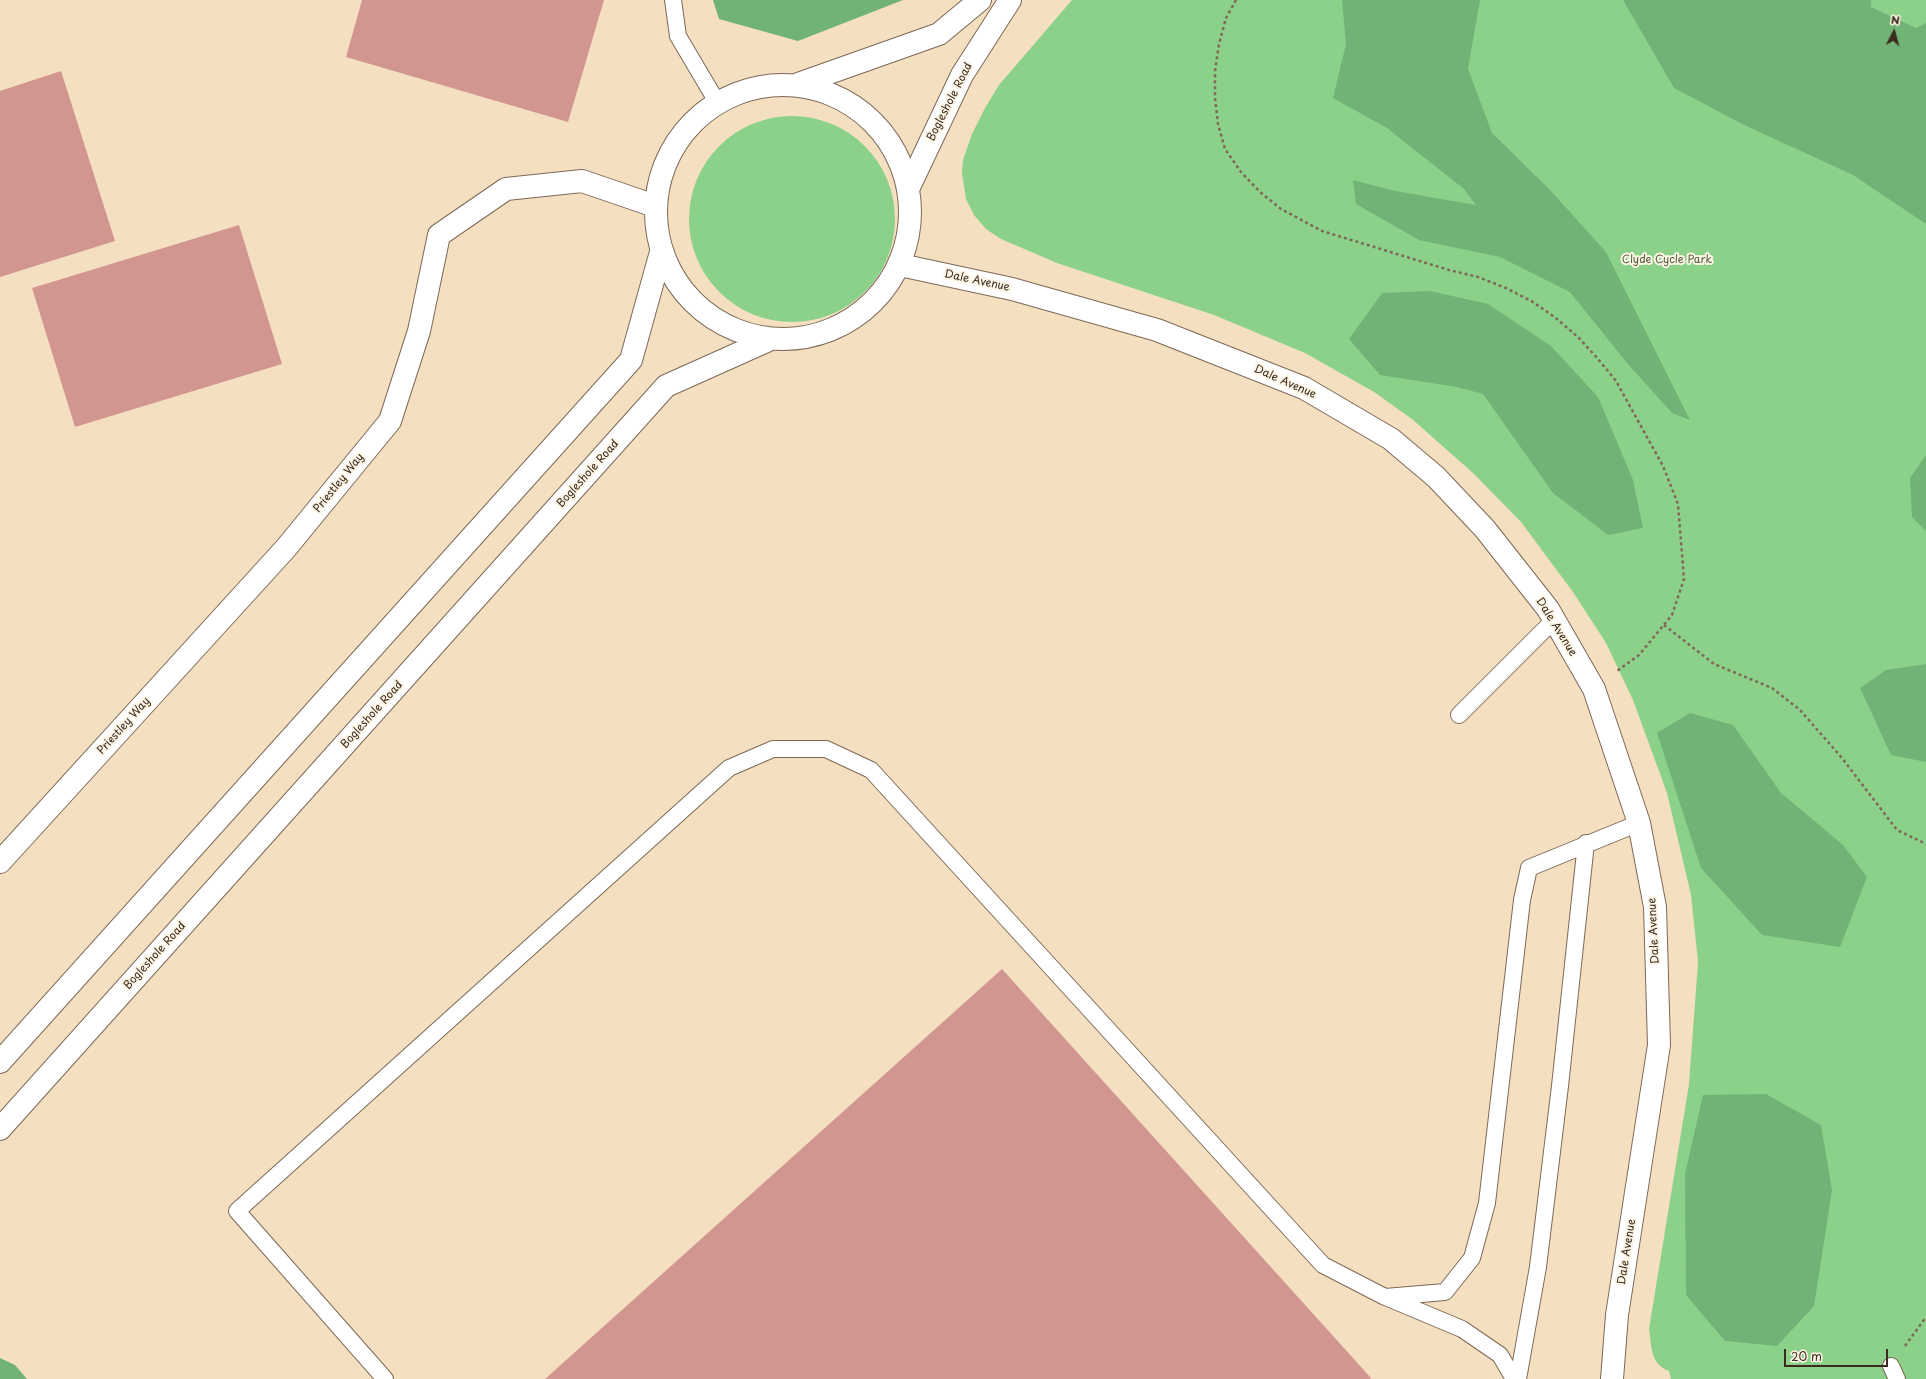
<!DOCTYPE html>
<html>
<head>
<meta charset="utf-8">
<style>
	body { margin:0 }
	#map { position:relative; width:1926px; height:1379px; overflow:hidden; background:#f5dfc1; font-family:"Playpen Sans",sans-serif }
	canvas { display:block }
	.north { position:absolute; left:1874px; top:12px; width:40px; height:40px; -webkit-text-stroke:3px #fcf5e5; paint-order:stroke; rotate:6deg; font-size:11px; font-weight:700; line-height:16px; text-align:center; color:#3b2a1e }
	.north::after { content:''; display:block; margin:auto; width:14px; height:18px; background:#3b2a1e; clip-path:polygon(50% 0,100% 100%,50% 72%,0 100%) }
	.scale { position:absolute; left:1784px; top:1349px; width:104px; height:18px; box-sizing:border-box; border:2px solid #3b2a1e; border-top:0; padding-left:5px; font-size:12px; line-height:14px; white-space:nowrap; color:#3b2a1e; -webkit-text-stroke:3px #fcf5e5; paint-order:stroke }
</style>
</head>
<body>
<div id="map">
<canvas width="1926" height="1379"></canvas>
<div class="north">N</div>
<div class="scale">20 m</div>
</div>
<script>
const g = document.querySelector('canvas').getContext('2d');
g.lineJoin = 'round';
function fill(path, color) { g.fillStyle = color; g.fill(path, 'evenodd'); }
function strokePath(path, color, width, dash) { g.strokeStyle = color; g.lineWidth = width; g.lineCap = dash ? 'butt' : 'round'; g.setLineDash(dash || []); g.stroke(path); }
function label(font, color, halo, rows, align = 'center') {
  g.font = font + ' "Playpen Sans",sans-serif'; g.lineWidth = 4; g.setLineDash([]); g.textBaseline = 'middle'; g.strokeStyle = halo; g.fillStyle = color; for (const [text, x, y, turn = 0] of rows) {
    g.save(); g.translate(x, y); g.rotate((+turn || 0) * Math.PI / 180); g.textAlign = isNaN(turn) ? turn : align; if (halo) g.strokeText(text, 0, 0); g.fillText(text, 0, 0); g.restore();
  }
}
fill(new Path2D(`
	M1072,0H1926V1379H1671L1669,1371C1650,1364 1652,1347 1649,1329L1689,1084L1698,962L1691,895L1667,793L1633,700L1606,643L1573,592L1521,522L1473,473L1412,419L1374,392L1305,353L1214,315L1057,263L1001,239L986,229L974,215L966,199L962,173L963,160L972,134L985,108L999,85Z
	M689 219a103 103 0 1 1 206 0a103 103 0 1 1-206 0Z`), '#8cd18a');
fill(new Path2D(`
	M713,0H903L798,41L719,19Z
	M1342,0H1480L1468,69L1492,133L1550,190L1606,252L1690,420L1672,413L1627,363L1570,292L1500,257L1419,240L1356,204L1353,180L1395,191L1476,205L1464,189L1387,128L1333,98L1346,44Z
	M1623,0H1871V7L1916,28L1926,23V224L1853,175L1742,124L1674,88Z
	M1430,291L1488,304L1551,346L1598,397L1633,480L1643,528L1608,535L1553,493L1483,394L1457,387L1380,375L1349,339L1382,293Z
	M1926,455V531L1912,517L1910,478Z
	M1926,664V762L1891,755L1860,688L1886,670Z
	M1690,713L1733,725L1781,793L1843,845L1867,877L1840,947L1762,935L1701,868L1657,733Z
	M1766,1094L1821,1125L1832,1190L1814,1306L1777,1346L1725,1341L1686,1295L1685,1174L1703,1095Z
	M0,1358L15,1365L27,1379H0Z`), '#71b376');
fill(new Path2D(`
	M362,0H604L568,122L346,57Z
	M61,71L115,241L0,277V91Z
	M239,225L282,364L75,427L32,288Z
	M1002,969L1371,1378L1370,1379H545Z`), '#d29691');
const lane = new Path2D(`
	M673,0L678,36L717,102
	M1459,715L1553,621
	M1388,1298L1462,1329L1500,1355L1514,1379
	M1891,1366L1897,1379
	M385,1379L237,1211L729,768L773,749H826L871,770L1323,1265L1385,1297L1445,1292L1472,1258L1487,1203L1522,900L1529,868L1639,823
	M1518,1379L1538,1267L1560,1086L1586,843`);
const street = new Path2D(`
	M900,265L1012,289L1157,330L1304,388L1391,439L1436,477L1485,529L1548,609L1594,689L1639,823L1655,907L1659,1045L1617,1315L1612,1379
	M0,862L286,548L390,421L419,331L439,235L506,189L582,181L655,206`);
const secondary = new Path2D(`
	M798,84L939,34L980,0
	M656 212a127 127 0 1 1 254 0a127 127 0 1 1-254 0Z
	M909,187L962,75L1010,0
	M0,1062L631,360L661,252
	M0,1129L666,386L771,339`);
strokePath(lane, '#7c6957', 18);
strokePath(street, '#7c6957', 24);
strokePath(secondary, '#7c6957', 24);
strokePath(new Path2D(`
	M1236,0L1226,18L1219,44L1215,71V98L1218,124L1225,149L1241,172L1260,192L1281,209L1322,231L1449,270L1478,277L1506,288L1533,302L1557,319L1579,338L1598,359L1616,381L1663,466L1678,504L1684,579L1672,615L1639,655L1617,671
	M1664,625L1714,664L1772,688L1800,710L1842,758L1897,830L1926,844
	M1905,1346L1926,1317`), '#7c6957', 2.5, [3, 3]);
strokePath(lane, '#fff', 16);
strokePath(street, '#fff', 22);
strokePath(secondary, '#fff', 22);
label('11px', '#3b2a1e', '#fcf5e5', [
	["Bogleshole Road",950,102,-63],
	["Dale Avenue",977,281,12],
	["Dale Avenue",1285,382,24],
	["Bogleshole Road",588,474,-48],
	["Priestley Way",339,483,-51],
	["Dale Avenue",1556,627,58],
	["Bogleshole Road",372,715,-48],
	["Priestley Way",124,726,-48],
	["Dale Avenue",1654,931,-93],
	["Bogleshole Road",155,956,-48],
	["Dale Avenue",1627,1252,-81]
]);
label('11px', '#535c3e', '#fcf5e5', [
	["Clyde Cycle Park",1667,260]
]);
</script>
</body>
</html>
